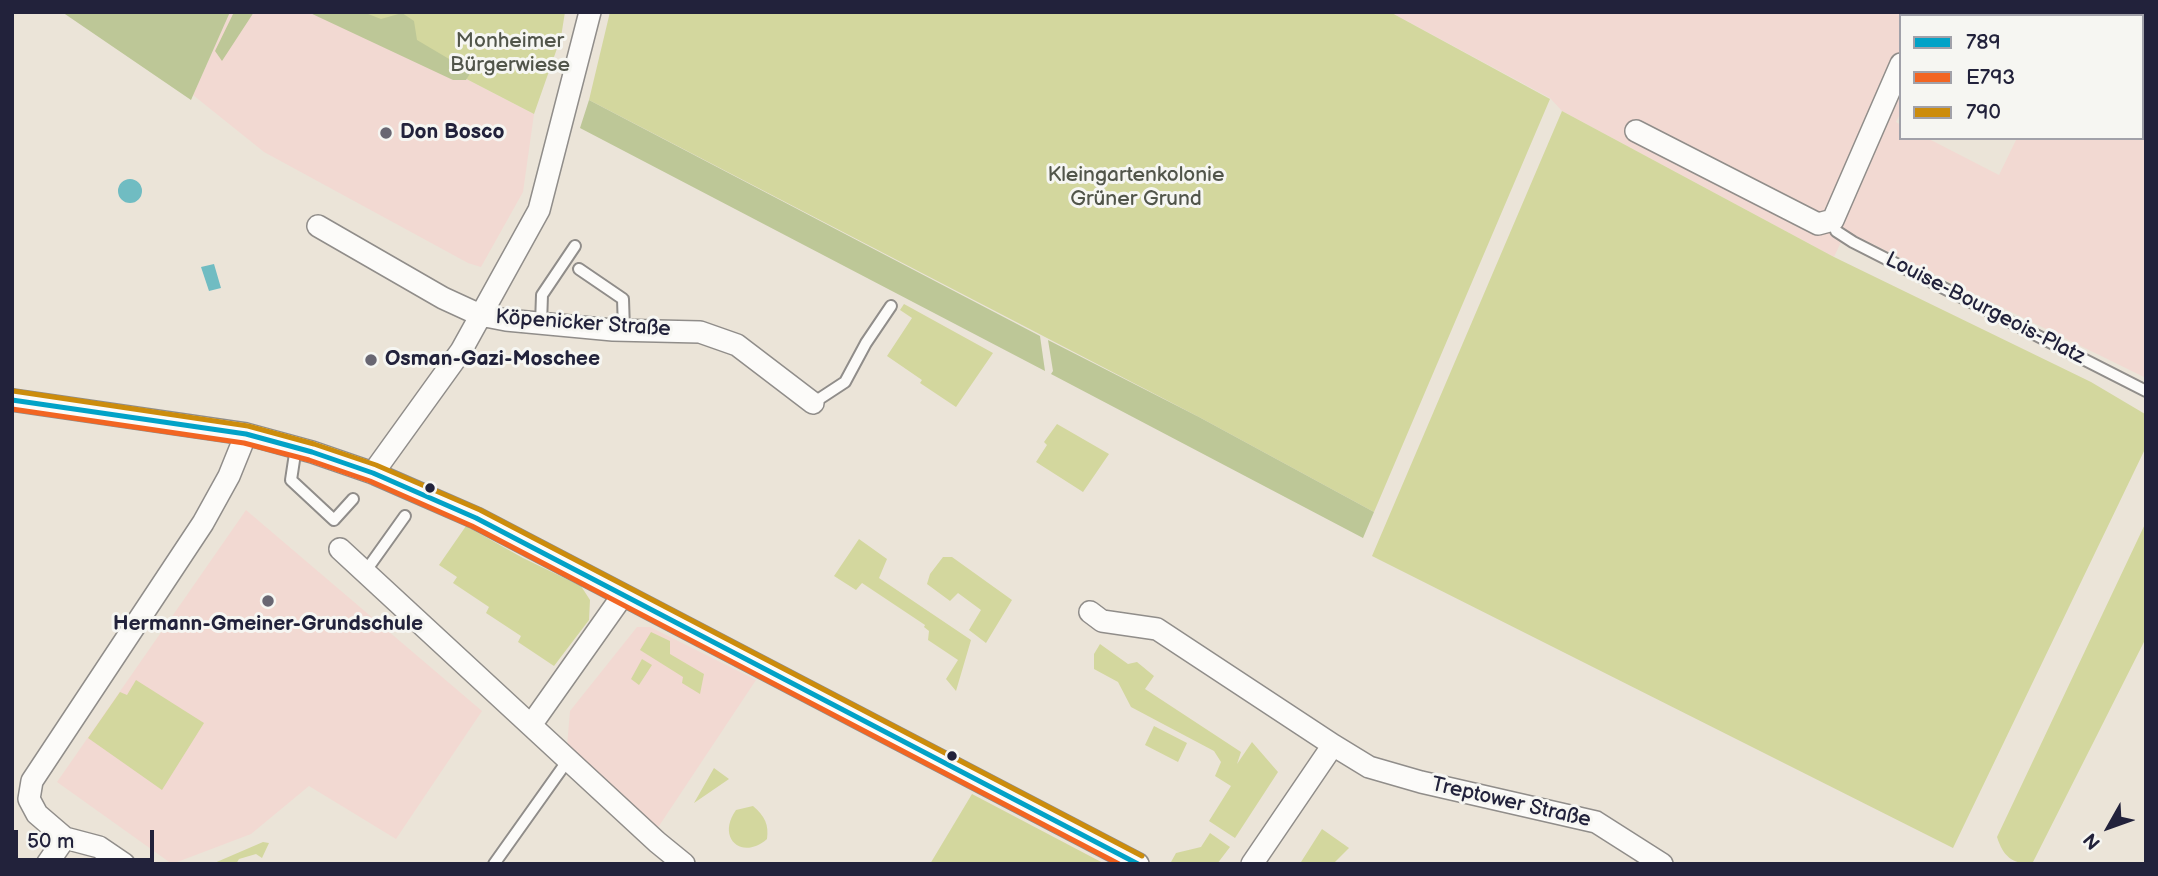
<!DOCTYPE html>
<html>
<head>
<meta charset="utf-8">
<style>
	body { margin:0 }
	#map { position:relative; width:2158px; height:876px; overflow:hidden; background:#ebe4d8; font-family:"Balsamiq Sans",sans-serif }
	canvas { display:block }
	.frame { position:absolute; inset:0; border:14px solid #22223b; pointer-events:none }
	.legend { position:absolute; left:1899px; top:14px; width:245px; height:126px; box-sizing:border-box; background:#f6f6f2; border:2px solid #a1a1a9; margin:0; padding:9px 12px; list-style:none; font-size:21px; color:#22223b }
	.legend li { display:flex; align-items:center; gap:14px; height:35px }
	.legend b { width:35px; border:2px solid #a1a1a9 }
	.north { position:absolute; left:2074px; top:792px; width:70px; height:70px; -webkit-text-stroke:5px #f6f6f2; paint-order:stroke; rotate:230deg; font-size:19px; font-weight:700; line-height:28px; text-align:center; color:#22223b }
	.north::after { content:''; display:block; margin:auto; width:24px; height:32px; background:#22223b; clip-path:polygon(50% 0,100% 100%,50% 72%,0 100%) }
	.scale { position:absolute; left:14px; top:830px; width:140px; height:32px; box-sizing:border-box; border:4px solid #22223b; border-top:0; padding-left:9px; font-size:21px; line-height:24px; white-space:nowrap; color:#22223b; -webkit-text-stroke:5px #f6f6f2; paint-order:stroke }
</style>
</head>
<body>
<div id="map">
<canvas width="2158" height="876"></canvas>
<div class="frame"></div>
<ul class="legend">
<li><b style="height:9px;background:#02a2c7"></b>789</li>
<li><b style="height:9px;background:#f26522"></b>E793</li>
<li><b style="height:9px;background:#cc8c0c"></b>790</li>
</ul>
<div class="north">N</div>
<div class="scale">50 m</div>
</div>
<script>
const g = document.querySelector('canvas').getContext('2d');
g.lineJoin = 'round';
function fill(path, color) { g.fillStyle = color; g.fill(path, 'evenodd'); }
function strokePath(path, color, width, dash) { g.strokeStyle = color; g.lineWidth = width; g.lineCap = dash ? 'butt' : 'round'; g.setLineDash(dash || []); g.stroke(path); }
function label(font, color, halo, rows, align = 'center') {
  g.font = font + ' "Balsamiq Sans",sans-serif'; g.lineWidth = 6; g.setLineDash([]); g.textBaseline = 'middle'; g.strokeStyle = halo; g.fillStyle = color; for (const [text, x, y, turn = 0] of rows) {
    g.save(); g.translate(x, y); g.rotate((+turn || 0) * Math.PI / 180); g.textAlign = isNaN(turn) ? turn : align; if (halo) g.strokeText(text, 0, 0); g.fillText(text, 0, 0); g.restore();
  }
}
fill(new Path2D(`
	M230,12H337L534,114L523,192L481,267L468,263L264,152L193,95Z
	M1390,12H1944L1945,16H1901V112L1896,122L1901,125V138H1927L1999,175L2017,138H2142V113L2146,115V378L1846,231L1834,257L1562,111L1550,98Z
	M246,510L482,711L396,839L309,786L251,834L172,864L57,782Z
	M637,627H650L756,680L657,829L567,746L570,711Z`), '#f2d9d2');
fill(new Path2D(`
	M337,12H565L561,37L534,114Z
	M610,12H1390L1550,99L1374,512L1199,417L589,100Z
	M1562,111L1834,257L2091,382L2145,414L2146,447L1953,848L1372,556Z
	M904,304L993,353L956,407L920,383L922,380L887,356L912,318L900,310Z
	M1057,424L1109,454L1083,492L1036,462L1047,445L1044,442Z
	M2146,522V638L2032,864C2012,864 2003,856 1997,837Z
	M466,526L523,558L581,586L590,600L589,620L554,666L518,642L521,636L486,613L489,607L453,583L457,577L439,565Z
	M859,539L887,559L879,578L971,640L956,691L946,679L958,660L928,640L929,631L924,627L925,625L862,583L856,590L834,576Z
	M943,557H952L1012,600L986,643L969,630L981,610L958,593L950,601L927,584L930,574Z
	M651,632L670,641V654L704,674L700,694L682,683L683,677L640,650Z
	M1100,644L1128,664L1137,662L1154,676L1145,689L1241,752L1237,764L1252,742L1278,772L1235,838L1209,821L1231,786L1215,776L1221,762L1214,751L1131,707L1118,682L1094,669V654Z
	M642,659L652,665L639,685L631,679Z
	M136,680L204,723L162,790L88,738L120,692L127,695Z
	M1154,726L1187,743L1178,762L1145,745Z
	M714,768L729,779L694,803Z
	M972,794L1105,864H930Z
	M753,806C765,816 769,825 767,839C742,861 716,838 736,810Z
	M1322,829L1349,848L1333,864H1303L1301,862Z
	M1210,833L1230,847L1217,864H1175L1171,862L1176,853L1201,847Z
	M263,842L269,843L262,858L256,854L239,859L236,864H212Z`), '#d3d79e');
fill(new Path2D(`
	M62,12H230L191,100Z
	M234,12H254L222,61L215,51Z
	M308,12H363L381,19L402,13L414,21L417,40L471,72L466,80H453Z
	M589,100L1040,336L1045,371L580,128Z
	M1048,340L1199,417L1374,512L1363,538L1051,374L1053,371Z`), '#bdc797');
fill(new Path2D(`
	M118 191a12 12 0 1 1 24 0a12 12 0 1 1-24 0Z
	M214,264L221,288L209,291L201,267Z`), '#70bcc2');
const lane = new Path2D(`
	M1833,220L1836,231L1853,242L2146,391
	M579,269L623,299L624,330
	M541,324L542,295L575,246
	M813,403L845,382L866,343L891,306
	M296,447L291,480L334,520L353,499
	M365,572L405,516
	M494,864L568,760`);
const street = new Path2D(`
	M1985,12L1993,16
	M1921,16L1923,12
	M2142,73L2146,75
	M1636,131L1818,224L1833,220L1901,64
	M318,226L443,298L480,315L506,320L613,330L700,332L737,345L813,403
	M12,400L246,434L312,452L373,473L476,518L1138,864
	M373,473L461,351L539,210L590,12
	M340,549L657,842L684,864
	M1090,612L1102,621L1157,629L1333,745
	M531,725L623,595
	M47,864L65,838
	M124,864L99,847L65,838L37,814L29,799L32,781L203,523L229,476L246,434
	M1252,864L1333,745L1369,767L1421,782L1596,822L1662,864`);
strokePath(lane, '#908d8a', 14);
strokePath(street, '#908d8a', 24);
strokePath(lane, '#fcfbf9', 10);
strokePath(street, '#fcfbf9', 21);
strokePath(new Path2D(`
	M12,400L246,434L312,452L373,473L476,518L1138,864`), '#02a2c7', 5);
strokePath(new Path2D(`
	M12,409L244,443L309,460L370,481L472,526L1119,864`), '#f26522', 5);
strokePath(new Path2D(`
	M13,391L248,426L314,444L376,465L480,510L1142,856`), '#cc8c0c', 5);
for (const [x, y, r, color] of [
	[386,133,7,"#686672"],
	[371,360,7,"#686672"],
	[430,488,6,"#22223b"],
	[268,601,7,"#686672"],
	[952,756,6,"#22223b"]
]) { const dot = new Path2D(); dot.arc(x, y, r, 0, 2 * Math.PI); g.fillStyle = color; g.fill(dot); strokePath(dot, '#f6f6f2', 2.5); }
label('21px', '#51554a', '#f6f6f2', [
	["Monheimer",510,42],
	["Bürgerwiese",510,66],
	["Kleingartenkolonie",1136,176],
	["Grüner Grund",1136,200]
]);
label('bold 21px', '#22223b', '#f6f6f2', [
	["Don Bosco",400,133],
	["Osman-Gazi-Moschee",385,360],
	["Hermann-Gmeiner-Grundschule",268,625,"center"]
], 'left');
label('21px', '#22223b', '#f6f6f2', [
	["Louise-Bourgeois-Platz",1985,309,27],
	["Köpenicker Straße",583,324,4],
	["Treptower Straße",1511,803,13]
]);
</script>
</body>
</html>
